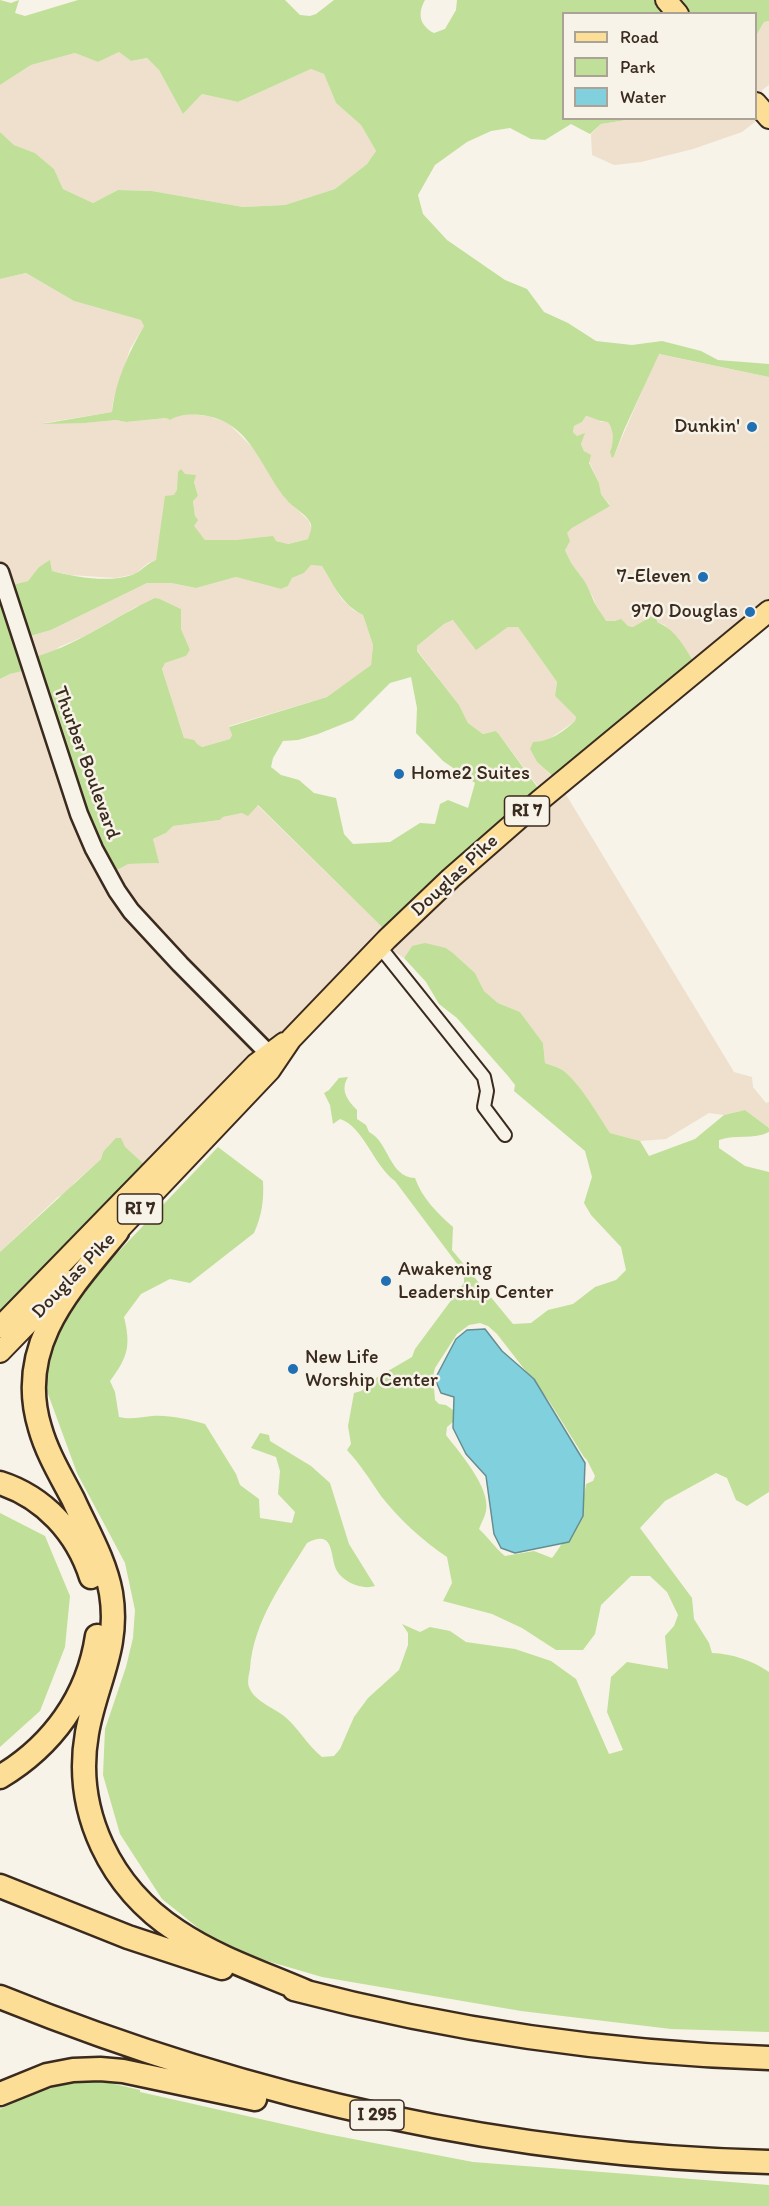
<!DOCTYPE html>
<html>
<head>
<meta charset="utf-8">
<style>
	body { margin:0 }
	#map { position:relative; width:769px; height:2206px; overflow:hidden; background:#f7f3e8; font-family:Itim,sans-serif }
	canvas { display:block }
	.legend { position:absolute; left:562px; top:12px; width:195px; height:108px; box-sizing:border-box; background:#f7f3e8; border:2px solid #aca397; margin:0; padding:8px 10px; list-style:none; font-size:18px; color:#3b2a1e }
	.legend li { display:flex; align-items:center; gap:12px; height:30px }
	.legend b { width:30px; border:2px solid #aca397 }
</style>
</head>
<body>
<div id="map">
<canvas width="769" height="2206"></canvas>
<ul class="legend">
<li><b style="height:8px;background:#fdde96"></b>Road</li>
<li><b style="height:16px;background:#c0df98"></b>Park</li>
<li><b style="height:16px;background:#81d0de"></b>Water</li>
</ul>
</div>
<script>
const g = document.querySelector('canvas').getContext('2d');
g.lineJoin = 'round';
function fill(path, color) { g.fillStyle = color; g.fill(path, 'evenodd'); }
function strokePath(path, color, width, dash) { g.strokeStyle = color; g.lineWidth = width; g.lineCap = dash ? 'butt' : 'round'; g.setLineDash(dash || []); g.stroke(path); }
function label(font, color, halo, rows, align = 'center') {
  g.font = font + ' Itim,sans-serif'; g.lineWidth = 5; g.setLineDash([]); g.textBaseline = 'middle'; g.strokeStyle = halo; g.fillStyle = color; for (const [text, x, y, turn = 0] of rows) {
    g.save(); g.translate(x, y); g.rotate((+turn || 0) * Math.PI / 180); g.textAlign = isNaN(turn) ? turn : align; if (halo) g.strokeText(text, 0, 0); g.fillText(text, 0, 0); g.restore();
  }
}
fill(new Path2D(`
	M769,21V85L762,90L764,115L742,132L693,149L641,162L614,165L592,155L591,134L601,124L632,119L756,118V36L764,22Z
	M119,52L131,61L147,58L159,70L183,114L202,94L238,102L311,69L324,74L336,103L361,125L376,151L367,164L335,189L285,205L243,207L152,191L118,190L93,203L63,189L54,169L35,153L14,145L0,132V85L31,65L75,53L98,62Z
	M26,273L74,301L142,320L144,326L130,349L113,401L112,412L44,423H85L116,420L126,422L166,418L170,420L181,414H191L208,416L227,422L259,454L286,499L309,521L312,531L308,539L287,544L276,541L205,540L193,526L195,516L193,501L198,496L194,482L185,474L178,472V490L162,530L156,560L148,563L135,574L116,578L70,575L52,571L50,561L39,567L28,581L8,586L0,574V279Z
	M658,354L769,377V613L699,669L665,625L657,622L633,627L606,621L596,606L593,597L583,582L581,576L574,569L565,550L567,533L572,528L610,505L601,494L599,483L581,444L584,434L577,436L573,432L574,426L582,422L586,416L596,418L601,422H608L612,426L614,456Z
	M311,565L322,566L341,598L353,610L363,615L373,645L371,665L327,697L229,726L232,735L230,739L202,747L184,738L162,669L165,663L186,656L190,650L181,629V609L160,599L136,607L85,636L59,647L53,653L31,659L23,638L51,630L147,583H171L196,588L236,577L281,589L288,586L292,578L304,573Z
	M454,620L476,649L508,627H518L557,682L555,696L576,717L575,721L545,742H534L530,749L537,762L559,783L734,1072L752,1077L753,1087L766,1103L769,1102V1128L745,1110L724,1115L709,1113L666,1139L640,1141L610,1133L592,1105L560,1068L545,1063L543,1043L520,1012L498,1003L484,991L475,973L453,953L446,948L412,946L404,958L385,946L144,1165L124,1147L121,1138L103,1152L101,1159L74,1183L67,1193L58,1197L0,1252V679L10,674L31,669L128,864L158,863L153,839L166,833L173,826L220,820L223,817L242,813L257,805L380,925L389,937L545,796L498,733L494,731L483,734L468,723L459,705L417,650V646L444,624Z`), '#eee0cc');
fill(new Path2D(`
	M0,0L11,3L19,0L15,13L25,16L78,0H285L300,15L310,16L316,14L334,0H425C417,14 420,26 434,33L445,29L456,10L457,0H769V21L764,22L756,36V14H564V118L632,119L601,124L590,134L571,124L545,140L531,139L510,128L491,131L467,142L435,165L418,195L423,214L447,240L505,280L527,289L544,312L568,323L596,341L632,345L662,341L701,351L718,360L769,364V377L659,354L624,430L614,456L612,458L610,452C614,444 614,429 608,422C600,422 595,418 586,416L582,422L574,426L573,432L577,436L585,433L581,444L584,451L591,455L589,463L599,483L601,494L610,506L572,528L567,533L570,541L565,550C571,563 572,565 580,575C587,583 591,595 595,604C598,610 603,615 606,621H615L621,619L628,626L633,627L656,614L657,622C677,630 686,650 697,667L557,780L537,762L530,749L533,742C549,742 563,732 575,721L576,717L555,696L557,682L518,627H508L476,650L453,620L444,624L417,646V651L459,705L468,723L483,734L495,731L498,733L543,795L389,937L380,925L258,805L248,816L242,813L223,817L220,820L173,826L166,833L153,839L159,863L128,864L109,874L31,669L10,674L0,679V574L8,586L28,581L39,567L50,560L52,571C76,577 108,583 132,575C141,572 147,563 156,560L165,496L174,495L177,490L178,472L181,469L185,474L196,475L194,482L198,496L193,501L195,516L198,520L194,526L205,540H237L273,536L276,541L288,544L308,539C310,533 313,528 310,522C305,513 292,507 286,499C260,467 250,420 201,415C188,414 181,414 170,420L166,418L126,422L116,420L85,423L42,424L112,412C115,382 129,352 144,326L141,320L74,301L26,273L0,279V132L14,145L35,153L54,169L63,189L93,203L118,190L152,191L243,207L285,205L335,189L367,164L376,151L361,125L336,103L324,74L311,69L238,102L202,94L183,114L159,70L147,58L131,61L119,52L98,62L75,53L31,65L0,85ZM311,565L322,566C333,584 342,605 363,615L373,645L371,665L327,697L229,727L232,735L230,739L202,747L197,744L194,740L184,738L162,669L165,663L186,656L190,650L181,629V609L160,599L155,598C114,617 75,647 31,658L23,638L51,630L147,583H171L196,588L236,577L281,589L288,586L292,578L304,573ZM411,677L417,708L416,733L443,761L475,783L468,808L448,800L440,804L435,824L420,823L390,842L353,844L344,834L336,798L314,793L299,780L281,775L271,767L273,758L283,741L298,740L318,734L353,720L390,683Z
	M425,943L446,948L453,953L475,973L484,991L498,1003L520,1012L543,1043L545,1063C549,1065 555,1066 559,1068C576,1077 599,1116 610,1133L640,1141L649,1156L695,1139L724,1115L745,1110L769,1128V1132C753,1140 736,1134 719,1140V1148L745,1166L769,1172V1492L747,1506L736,1500L727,1478L716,1473L665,1501L640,1528L692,1598L694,1619L709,1643L712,1653C733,1654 751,1660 769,1672V2032L671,2029L521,2011L322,1977L223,1948L162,1899L120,1834L103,1775L105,1729L126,1667L133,1638L135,1610L125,1563L77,1473L44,1383L61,1318L83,1289L218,1147L263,1181C264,1200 262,1215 254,1233L190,1283L170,1279L141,1294L124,1317C131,1346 128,1357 110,1381L115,1392L119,1417C131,1420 140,1417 152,1416C170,1415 187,1419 205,1424L236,1474L240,1485L259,1499L260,1518L292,1523L295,1512L278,1494L280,1471L276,1457L251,1448L260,1433L269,1435L270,1441L311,1466L330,1483L349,1544L375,1586C363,1590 344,1583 337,1571C329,1557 336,1528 307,1543C283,1582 253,1622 250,1669C249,1674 247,1682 249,1687C254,1701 274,1708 284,1716C297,1726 307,1745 322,1757L334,1756L340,1749L354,1717L368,1698L399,1670L408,1645V1633L402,1624L420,1632L430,1627L450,1631L466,1642L515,1649L551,1661L576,1679L609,1754L623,1750L607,1712L611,1677L627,1662L668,1669L665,1636L674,1626L678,1615L667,1592L650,1576H631L601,1605L595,1634L583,1650H556L522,1628L492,1614L443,1601L452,1583L447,1557C423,1541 399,1519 381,1496C370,1480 361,1465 347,1450L351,1444L348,1426L354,1393L361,1391L376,1378L412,1357L415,1349L464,1283V1273L395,1181C374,1166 363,1126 340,1119L333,1124L330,1105L324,1093L329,1090L339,1078L348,1077C340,1090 347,1100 357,1110V1119L366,1125L369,1132C389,1142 389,1177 415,1178C422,1198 437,1213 453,1227L452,1250L513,1324L531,1323L548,1310L573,1304L595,1287L616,1280L626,1270L621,1247L591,1215L584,1203L592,1177L585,1151L514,1091L515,1085L508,1076L457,1018L439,1004L426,982L404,958L412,946ZM480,1323L488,1326L497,1334L549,1401L584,1457L587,1460L595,1476L593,1481L586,1484C584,1504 565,1542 552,1558L534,1551L505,1556C495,1548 489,1538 479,1529C481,1523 485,1517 486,1511C491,1488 459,1452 446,1435L447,1427L454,1421L453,1410L446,1405L439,1404L435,1400L433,1376L435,1368L457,1334L469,1325Z
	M116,1138H121L125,1147L146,1166L0,1316V1252L101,1159L103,1152Z
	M0,1513L45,1536L70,1596L65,1647L40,1711L0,1747Z
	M89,2078L140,2090V2092L327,2134L473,2162L769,2185V2206H0V2109L40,2091Z`), '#c0df98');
const water = new Path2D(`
	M485,1329L502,1351L534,1379L585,1463L583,1516L569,1542L515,1553L501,1548L494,1534L486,1476L466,1454L453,1428L454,1397L441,1393L435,1379L456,1339L467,1330Z`);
fill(water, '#81d0de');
strokePath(water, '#658e91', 1.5);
const street = new Path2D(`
	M380,947L484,1077L487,1091L484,1107L505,1135`);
const secondary = new Path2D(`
	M0,572L79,814L94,849L117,891L131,911L180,964L268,1053`);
const primary = new Path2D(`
	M666,0L678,14
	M756,103L769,118
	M106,1243L270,1070L291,1039L387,939L451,878L539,801L769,611
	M0,1327L256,1064L284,1043
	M0,1352L69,1281`);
const highway = new Path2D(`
	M117,1232C69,1290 15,1346 40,1428C47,1453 61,1476 73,1499C87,1530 105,1560 111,1593C120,1648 96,1682 87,1733C73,1812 111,1888 177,1931C217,1958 263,1973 307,1992
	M0,1483C44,1497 77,1533 91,1577
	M0,1777C52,1746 88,1697 97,1636
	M0,1886L128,1937L222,1968
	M294,1989C449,2030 609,2053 769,2058
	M0,1997C245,2096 505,2156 769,2162
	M0,2094L47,2075L73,2070L100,2069L123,2071L255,2099`);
strokePath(street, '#3b2a1e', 16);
strokePath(secondary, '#3b2a1e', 21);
strokePath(primary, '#3b2a1e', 24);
strokePath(highway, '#3b2a1e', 27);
strokePath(street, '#f7f3e8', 12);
strokePath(secondary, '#f7f3e8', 16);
strokePath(primary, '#fdde96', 20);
strokePath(highway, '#fdde96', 22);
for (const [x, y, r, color] of [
	[752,427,6,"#1f6fb2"],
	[703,577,6,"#1f6fb2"],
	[750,612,6,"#1f6fb2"],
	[399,774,6,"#1f6fb2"],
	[386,1281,6,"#1f6fb2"],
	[293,1369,6,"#1f6fb2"]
]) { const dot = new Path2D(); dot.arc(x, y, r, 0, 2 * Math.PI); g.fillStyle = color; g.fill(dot); strokePath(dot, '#f7f3e8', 2); }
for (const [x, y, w] of [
	[527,811,45],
	[140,1209,45],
	[377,2115,54]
]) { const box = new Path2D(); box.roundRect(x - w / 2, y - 15, w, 30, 4.5); g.fillStyle = '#f7f3e8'; g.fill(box); strokePath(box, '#3b2a1e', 1.5); }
label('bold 18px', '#3b2a1e', null, [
	["RI 7",527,811],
	["RI 7",140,1209],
	["I 295",377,2115]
]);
label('20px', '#3b2a1e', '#f7f3e8', [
	["Dunkin'",740,427],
	["7-Eleven",691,577],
	["970 Douglas",738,612],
	["Home2 Suites",411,774,"left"],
	["Awakening",398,1270,"left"],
	["Leadership Center",398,1293,"left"],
	["New Life",305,1358,"left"],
	["Worship Center",305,1381,"left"]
], 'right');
label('20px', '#3b2a1e', '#f7f3e8', [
	["Thurber Boulevard",86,763,70],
	["Douglas Pike",455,876,-43],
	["Douglas Pike",74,1276,-46]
]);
</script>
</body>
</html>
